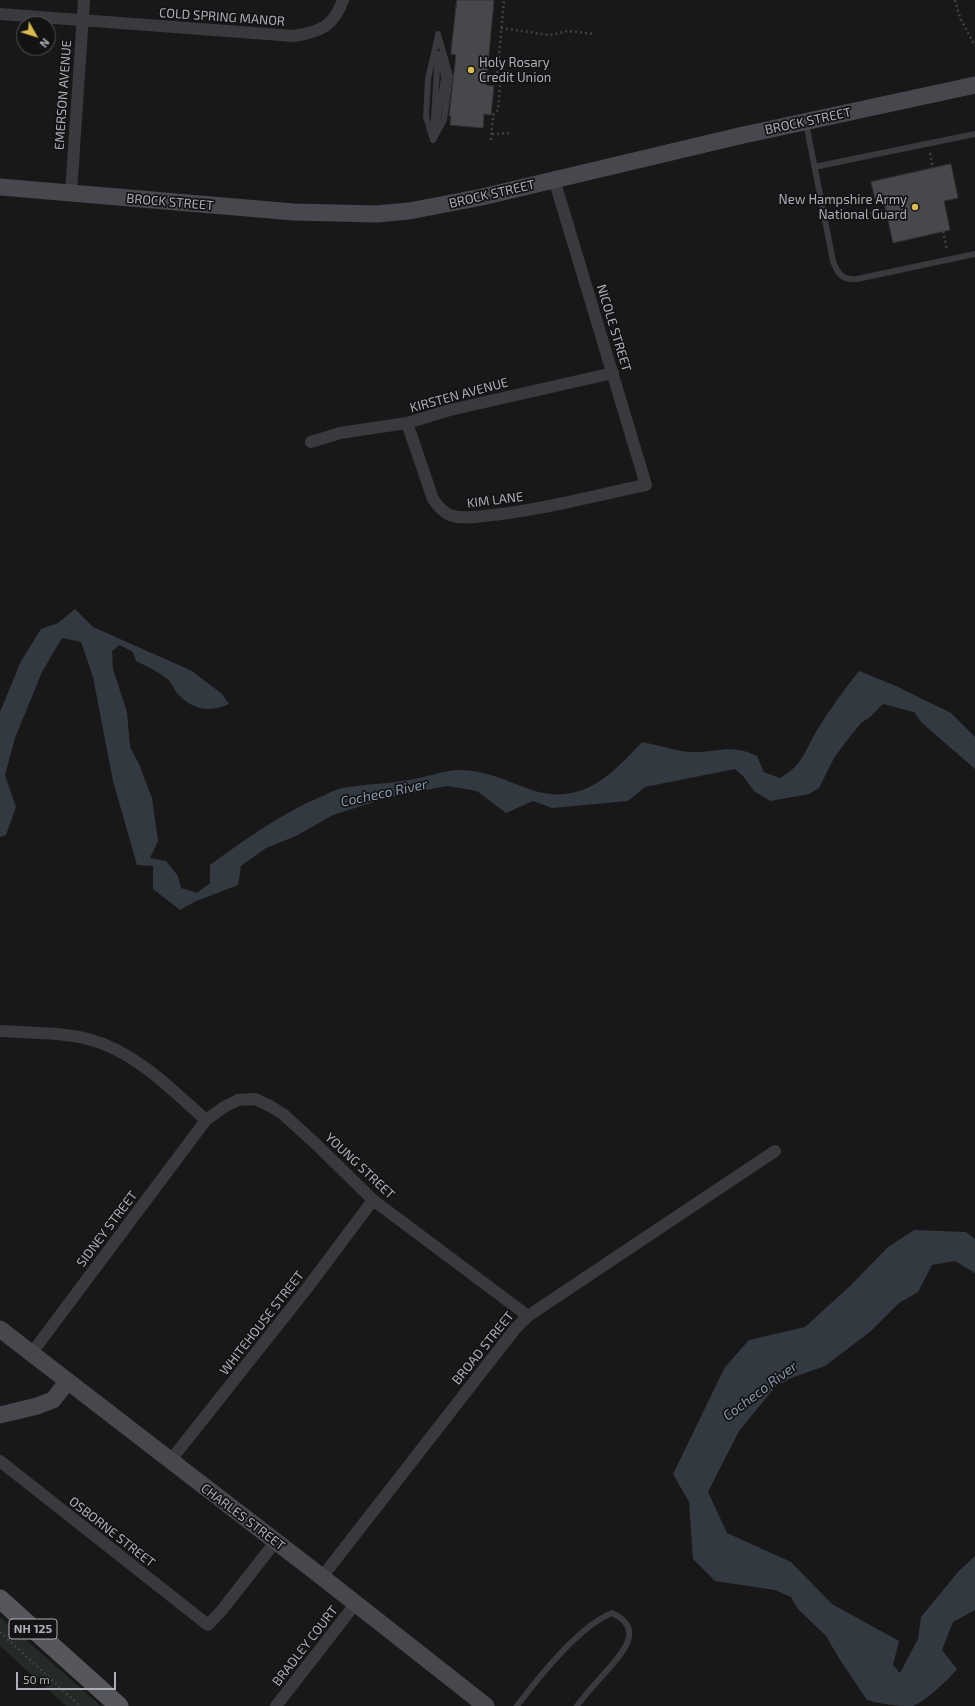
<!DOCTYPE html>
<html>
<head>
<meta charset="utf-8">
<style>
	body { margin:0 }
	#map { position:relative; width:975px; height:1706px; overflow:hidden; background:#181819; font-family:"Exo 2",sans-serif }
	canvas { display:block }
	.north { position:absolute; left:16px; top:16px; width:40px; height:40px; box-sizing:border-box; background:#131314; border:1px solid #505156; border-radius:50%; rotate:129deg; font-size:11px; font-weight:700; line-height:16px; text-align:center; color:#acaeb8 }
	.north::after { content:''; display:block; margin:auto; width:14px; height:18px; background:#dcbc4d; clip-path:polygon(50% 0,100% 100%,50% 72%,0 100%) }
	.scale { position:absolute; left:16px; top:1672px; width:100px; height:18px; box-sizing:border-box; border:2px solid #acaeb8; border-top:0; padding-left:5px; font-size:12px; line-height:14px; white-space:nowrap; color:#acaeb8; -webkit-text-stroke:3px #131314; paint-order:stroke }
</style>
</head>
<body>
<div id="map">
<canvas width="975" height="1706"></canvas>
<div class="north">N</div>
<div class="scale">50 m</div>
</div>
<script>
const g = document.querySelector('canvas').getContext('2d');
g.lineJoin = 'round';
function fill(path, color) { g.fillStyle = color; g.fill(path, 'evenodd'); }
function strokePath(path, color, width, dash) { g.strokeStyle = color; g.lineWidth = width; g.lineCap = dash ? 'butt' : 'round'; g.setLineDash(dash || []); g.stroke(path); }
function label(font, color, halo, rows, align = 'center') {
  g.font = font + ' "Exo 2",sans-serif'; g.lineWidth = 3.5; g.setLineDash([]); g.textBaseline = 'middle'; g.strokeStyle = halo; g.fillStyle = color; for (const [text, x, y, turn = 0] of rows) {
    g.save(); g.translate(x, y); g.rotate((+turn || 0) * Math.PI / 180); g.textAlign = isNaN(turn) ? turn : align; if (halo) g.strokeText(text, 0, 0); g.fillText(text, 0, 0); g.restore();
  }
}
fill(new Path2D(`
	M0,1617L101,1706H66L0,1646Z`), '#242b26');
fill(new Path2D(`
	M75,609L93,627L192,671L222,694L229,704C209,713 192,710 177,693C173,688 171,681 166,678C157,671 146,666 136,661L133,652L120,645L112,651L113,669L127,712L130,747L139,764L152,798L158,841L150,858L166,861L178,876L181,888L197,893L210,883V865C246,839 280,814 320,797C328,794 335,789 343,788C364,784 387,784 409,780C424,778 441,771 456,770C481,769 503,779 526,788C578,808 609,778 642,742C658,745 675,751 691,752C717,753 730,743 757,756L764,772L780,778C804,764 804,752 817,730C830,709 844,690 859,671L896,686L951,713L975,737V769L922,723L914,712L883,704L870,717L861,723L848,739L834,758L819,788L809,794L770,801L754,791L743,776L735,769L645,787L628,801L552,808L533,801L506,813L477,791L447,786L386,798L333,815L296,836L266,848L241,866L238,885L194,902L180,910L153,889V866L137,865L113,781L93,677L81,642L62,638L42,672L15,738L5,775L16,807L6,835L0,837V712L21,661L41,629L58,623Z
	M914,1230L966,1232L975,1239V1273L955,1261L932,1265L918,1292L899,1303L871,1331L825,1366L791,1378L775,1387L739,1431L708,1492L727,1533L791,1562L832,1604L899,1641L893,1665L900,1673L918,1639L921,1617L958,1572L975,1556V1610L953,1622L942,1650L957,1669C951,1677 923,1704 912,1706C897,1706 881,1704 867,1700L840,1660L826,1636L798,1609L791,1597L775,1590L715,1581L693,1559L689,1502L673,1474L725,1367L749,1340L805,1327L850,1286L888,1247Z`), '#333941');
const building = new Path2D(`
	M457,0H494L486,85L494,86L491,115L484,114L483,128L450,125L451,116H449L456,55L451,54Z
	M951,164L958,198L944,201L950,230L893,243L884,202L876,203L871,182Z`);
fill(building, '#47484c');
strokePath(building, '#323235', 1);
strokePath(new Path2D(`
	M955,0L960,18L975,46
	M501,28L550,35L568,31L594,34
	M492,134L511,133
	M491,140L493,115L498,110L500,85L497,77L504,0
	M930,153L933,168
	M846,219L885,210
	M943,231L947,250
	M0,1632L80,1706`), '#3f4045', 2.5, [2, 3]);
strokePath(new Path2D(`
	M806,123L833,261C837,273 843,281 857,279L975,254
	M436,130L444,78L441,54
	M433,133L438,54
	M433,140L444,120L450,76L438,34
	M433,140L426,117L428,79L438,36
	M814,167L975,134
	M517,1706C538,1678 579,1626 612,1613C648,1630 619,1656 603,1675C594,1685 585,1695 577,1706`), '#39393e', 6);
strokePath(new Path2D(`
	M0,14L294,36C320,32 334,26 343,0
	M71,193L84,0
	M407,423L433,499C437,505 443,512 450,515C461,519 473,517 484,516C538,511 592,496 646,485L554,179
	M311,442L340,433L407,423L450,410L613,373
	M0,1031C29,1033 60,1032 88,1039C135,1051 171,1089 206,1120
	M31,1354L206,1120L224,1107L238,1100L255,1099L270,1106L283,1114L317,1145L373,1200L528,1316
	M0,1461L208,1625L222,1610L276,1541
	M170,1461L308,1287L373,1200
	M322,1577L515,1329L528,1316L775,1151
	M276,1706L356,1603`), '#39393e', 12);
strokePath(new Path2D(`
	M0,187L294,212L376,214L409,211L482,197L739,136L975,85
	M0,1329L322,1577L486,1706
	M0,1415L37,1406L53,1400L67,1382`), '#47484e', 17);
strokePath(new Path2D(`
	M0,1599L119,1706`), '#56565d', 19);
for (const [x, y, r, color] of [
	[471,70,4,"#dcbc4d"],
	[915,207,4,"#dcbc4d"]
]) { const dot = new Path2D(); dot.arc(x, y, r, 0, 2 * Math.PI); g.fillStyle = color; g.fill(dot); strokePath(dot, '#131314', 1.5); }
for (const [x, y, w] of [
	[33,1629,48]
]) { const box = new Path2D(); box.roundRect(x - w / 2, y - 10, w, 20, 3); g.fillStyle = '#131314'; g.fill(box); strokePath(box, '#acaeb8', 1); }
label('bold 12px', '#acaeb8', null, [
	["NH 125",33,1629]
]);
label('13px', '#acaeb8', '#131314', [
	["COLD SPRING MANOR",222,17,4],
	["EMERSON AVENUE",63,95,-86],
	["BROCK STREET",808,121,-12],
	["BROCK STREET",492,194,-13],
	["BROCK STREET",170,202,5],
	["NICOLE STREET",614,328,73],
	["KIRSTEN AVENUE",459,395,-15],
	["KIM LANE",495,500,-7],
	["YOUNG STREET",360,1166,43],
	["SIDNEY STREET",107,1229,-53],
	["WHITEHOUSE STREET",262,1323,-52],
	["BROAD STREET",483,1348,-51],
	["CHARLES STREET",243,1517,37],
	["OSBORNE STREET",112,1532,38],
	["BRADLEY COURT",305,1646,-52]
]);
label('13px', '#acaeb8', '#131314', [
	["Holy Rosary",479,63],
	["Credit Union",479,78],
	["New Hampshire Army",907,200,"right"],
	["National Guard",907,215,"right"]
], 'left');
label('italic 14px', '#8797ae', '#131314', [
	["Cocheco River",384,793,-12],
	["Cocheco River",760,1391,-37]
]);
</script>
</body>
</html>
